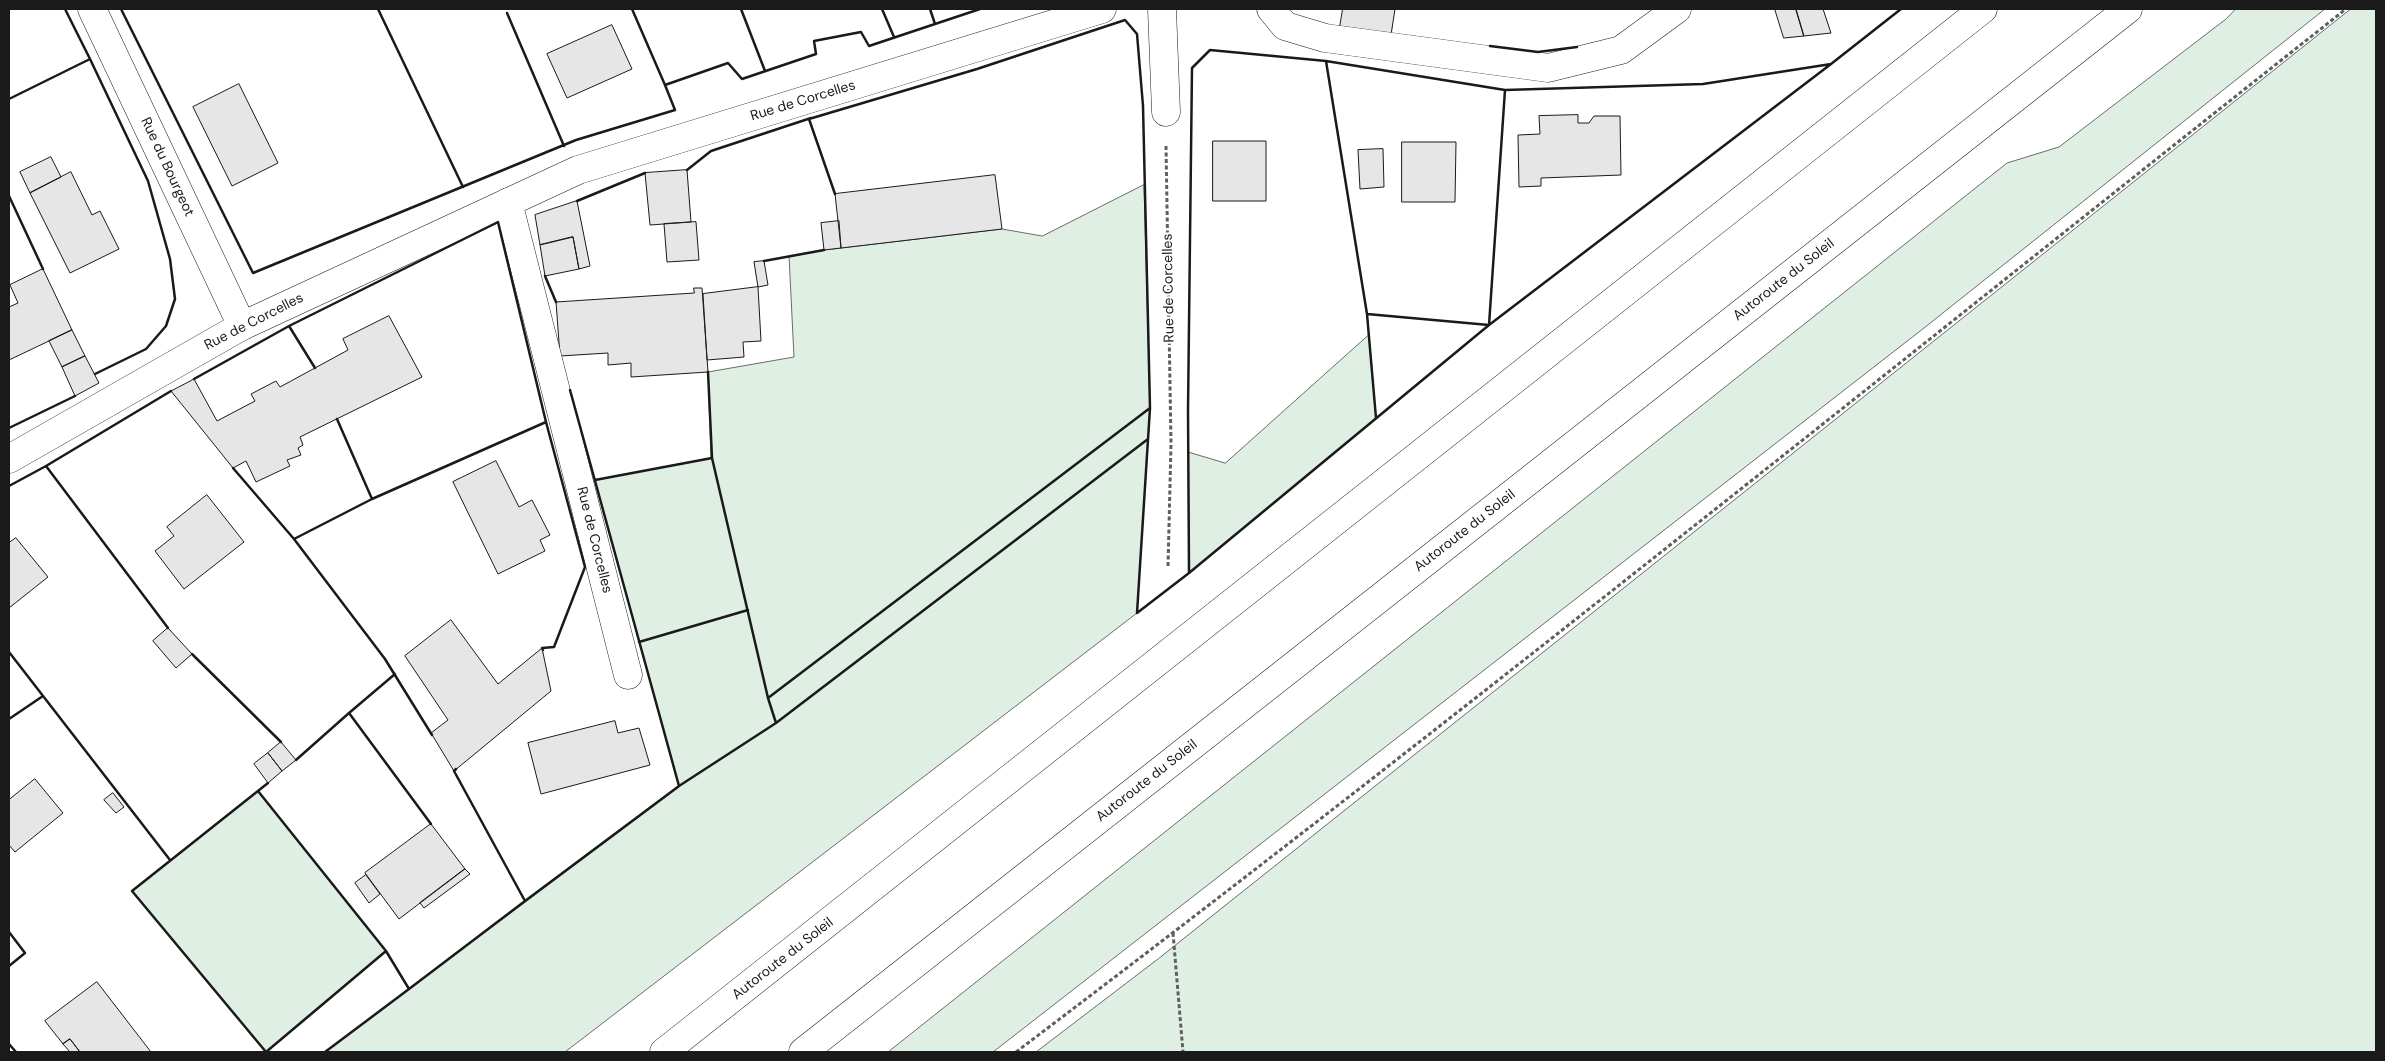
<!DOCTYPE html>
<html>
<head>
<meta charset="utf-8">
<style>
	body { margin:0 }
	#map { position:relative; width:2385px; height:1061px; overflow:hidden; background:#fff; font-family:"DM Sans",sans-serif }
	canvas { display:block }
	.frame { position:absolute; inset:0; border:10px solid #1a1a1a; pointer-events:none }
</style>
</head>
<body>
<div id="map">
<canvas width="2385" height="1061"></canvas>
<div class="frame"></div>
</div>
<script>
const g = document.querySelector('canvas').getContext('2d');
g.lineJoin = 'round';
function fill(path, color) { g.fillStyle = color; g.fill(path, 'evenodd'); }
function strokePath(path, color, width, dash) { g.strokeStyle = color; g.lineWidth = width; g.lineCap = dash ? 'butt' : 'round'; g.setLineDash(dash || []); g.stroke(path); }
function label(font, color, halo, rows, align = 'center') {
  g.font = font + ' "DM Sans",sans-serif'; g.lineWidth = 4; g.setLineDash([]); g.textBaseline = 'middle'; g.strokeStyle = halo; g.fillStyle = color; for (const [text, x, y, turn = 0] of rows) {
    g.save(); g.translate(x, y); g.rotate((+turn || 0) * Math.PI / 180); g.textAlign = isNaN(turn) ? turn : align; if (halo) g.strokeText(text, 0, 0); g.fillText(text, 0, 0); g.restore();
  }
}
const green = new Path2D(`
	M2236,9H2325L1924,328L993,1052H888L2007,163L2059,147L2226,19Z
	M2351,9H2376V1052H1036L1158,959Z
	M1144,185L1150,408L1137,613L565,1052H325L679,787L595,480L711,458L708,372L794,357L789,256L824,250L1002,229L1042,236Z
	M1369,335L1376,418L1189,573L1188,452L1225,463Z
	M258,791L386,951L266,1052L132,891Z`);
fill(green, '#e0efe3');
strokePath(green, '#6a6a6a', 1);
const building = new Path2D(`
	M1343,9H1395L1391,35L1340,27Z
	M1775,9H1796L1804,36L1784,38Z
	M1796,9H1823L1831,33L1804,36Z
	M612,25L632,69L567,98L547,54Z
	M239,84L278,163L232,186L193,107Z
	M1578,115V123H1589L1594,116H1620L1621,175L1541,178V186L1519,187L1518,135L1540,134L1539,116Z
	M1213,141H1266V201H1213Z
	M1402,142H1456L1455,202H1402Z
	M1383,149L1384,187L1360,189L1358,150Z
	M51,157L61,177L30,193L20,172Z
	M687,170L691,222L650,225L645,173Z
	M71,172L92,215L100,211L119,249L70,273L30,193Z
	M995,175L1002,229L841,248L835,194Z
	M577,201L590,266L579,269L573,237L540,245L535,215Z
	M839,221L841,248L824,250L821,223Z
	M696,222L699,260L667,262L664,224Z
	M573,237L579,269L545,276L540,245Z
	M764,261L768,285L758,287L754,262Z
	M43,269L72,330L9,360V307L18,303L10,285Z
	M758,287L761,341L743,342L744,357L707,360L703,294Z
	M694,288H702L708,372L631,377V363L608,365V353L560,356L556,302L694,293Z
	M389,316L422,377L300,437L303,445L298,448L301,455L287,460L290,466L256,482L246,461L233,468L171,391L194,379L217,421L255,401L251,394L276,381L280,387L348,350L343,339Z
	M72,330L85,356L62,367L49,341Z
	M85,356L99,383L75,396L62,367Z
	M496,461L519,507L532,500L550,535L540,540L545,551L498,574L453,482Z
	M207,495L244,542L184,589L155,551L174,536L167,527Z
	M16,538L48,577L9,608V543Z
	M451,620L498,684L542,648L551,691L454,771L431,733L448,720L405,656Z
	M168,628L192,654L176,668L153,641Z
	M615,721L618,733L639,728L650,765L541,794L528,743Z
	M281,742L296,760L282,771L268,753Z
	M268,753L282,771L268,783L254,764Z
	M35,779L63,813L15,852L9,845V800Z
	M113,793L124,807L116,813L104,800Z
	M431,824L465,869L399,919L365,873Z
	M465,869L470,874L424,908L420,903Z
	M366,875L380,894L369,903L355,883Z
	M97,982L151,1052H80L70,1039L63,1044L45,1021Z
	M70,1039L80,1052H70L63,1044Z`);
fill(building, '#e6e6e6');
strokePath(building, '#1a1a1a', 1);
const minor = new Path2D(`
	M92,9L242,326
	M1162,9L1166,112
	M1271,9L1285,26L1325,38L1548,68L1621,50L1677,9
	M508,202L628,675`);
const tertiary = new Path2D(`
	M9,459L242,326L578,170L1102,9`);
const motorway = new Path2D(`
	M664,1052L1983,9
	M803,1052L2128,9`);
strokePath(minor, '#1a1a1a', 29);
strokePath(tertiary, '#1a1a1a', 29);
strokePath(motorway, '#1a1a1a', 29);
strokePath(new Path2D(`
	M1166,146L1171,444L1168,567
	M1173,933L1183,1052
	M1016,1052C1465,713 1904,358 2346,9`), '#5f5f5f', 3, [4, 2.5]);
strokePath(minor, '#fff', 28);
strokePath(tertiary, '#fff', 28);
strokePath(motorway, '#fff', 28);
strokePath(new Path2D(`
	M65,9L90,59
	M121,9L253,273L576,140L675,110L665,85L728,63L742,79L816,54L814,41L861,32L869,46L980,9
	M378,9L463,187
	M632,9L665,85
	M741,9L765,71
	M882,9L894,37
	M930,9L935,24
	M507,13L564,146
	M1490,46L1538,52L1577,47
	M1505,90L1703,84L1831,64L1901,9
	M9,99L90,59L148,181L170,259L175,299L166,326L146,349L95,374
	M687,170L711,151L811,118
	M9,196L43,269
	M577,201L645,173
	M764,261L824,250
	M545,276L556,302
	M1367,314L1376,418
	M315,368L289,326L498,222L546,422L372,499L337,419
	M708,372L712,458L768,698L1150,408L1143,106L1137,34L1125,20L977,69L809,119L835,194
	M194,379L289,326
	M570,390L679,786L776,723L768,698
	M9,428L75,396
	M233,468L294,539L372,499
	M595,480L712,458
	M9,486L46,466
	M294,539L385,659L432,735
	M1189,573L1188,410L1192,68L1210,50L1326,61L1367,314L1489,325L1505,90L1326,61
	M1137,613L1189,573L1489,325L1831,64
	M1137,613L1150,408
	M168,628L46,466L171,391
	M639,642L748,610
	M543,650L542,648L554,647L585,567L546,422
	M9,652L170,860
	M192,654L281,742
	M349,713L395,674
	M9,719L43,696
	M776,723L1148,439
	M296,760L349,713L431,824
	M456,769L454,771L525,901L679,786
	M268,783L132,891L266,1052L386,951L409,989L525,901
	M258,791L386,951
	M9,932L25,953L9,966
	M9,1044L16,1052
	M325,1052L409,989`), '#1a1a1a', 2.5);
label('14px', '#1a1a1a', '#fff', [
	["Rue de Corcelles",803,101,-17],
	["Rue du Bourgeot",167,167,65],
	["Autoroute du Soleil",1784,280,-38],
	["Rue de Corcelles",1169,288,-91],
	["Rue de Corcelles",254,322,-27],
	["Autoroute du Soleil",1465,531,-38],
	["Rue de Corcelles",594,540,76],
	["Autoroute du Soleil",1147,781,-38],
	["Autoroute du Soleil",783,959,-38]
]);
</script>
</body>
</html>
